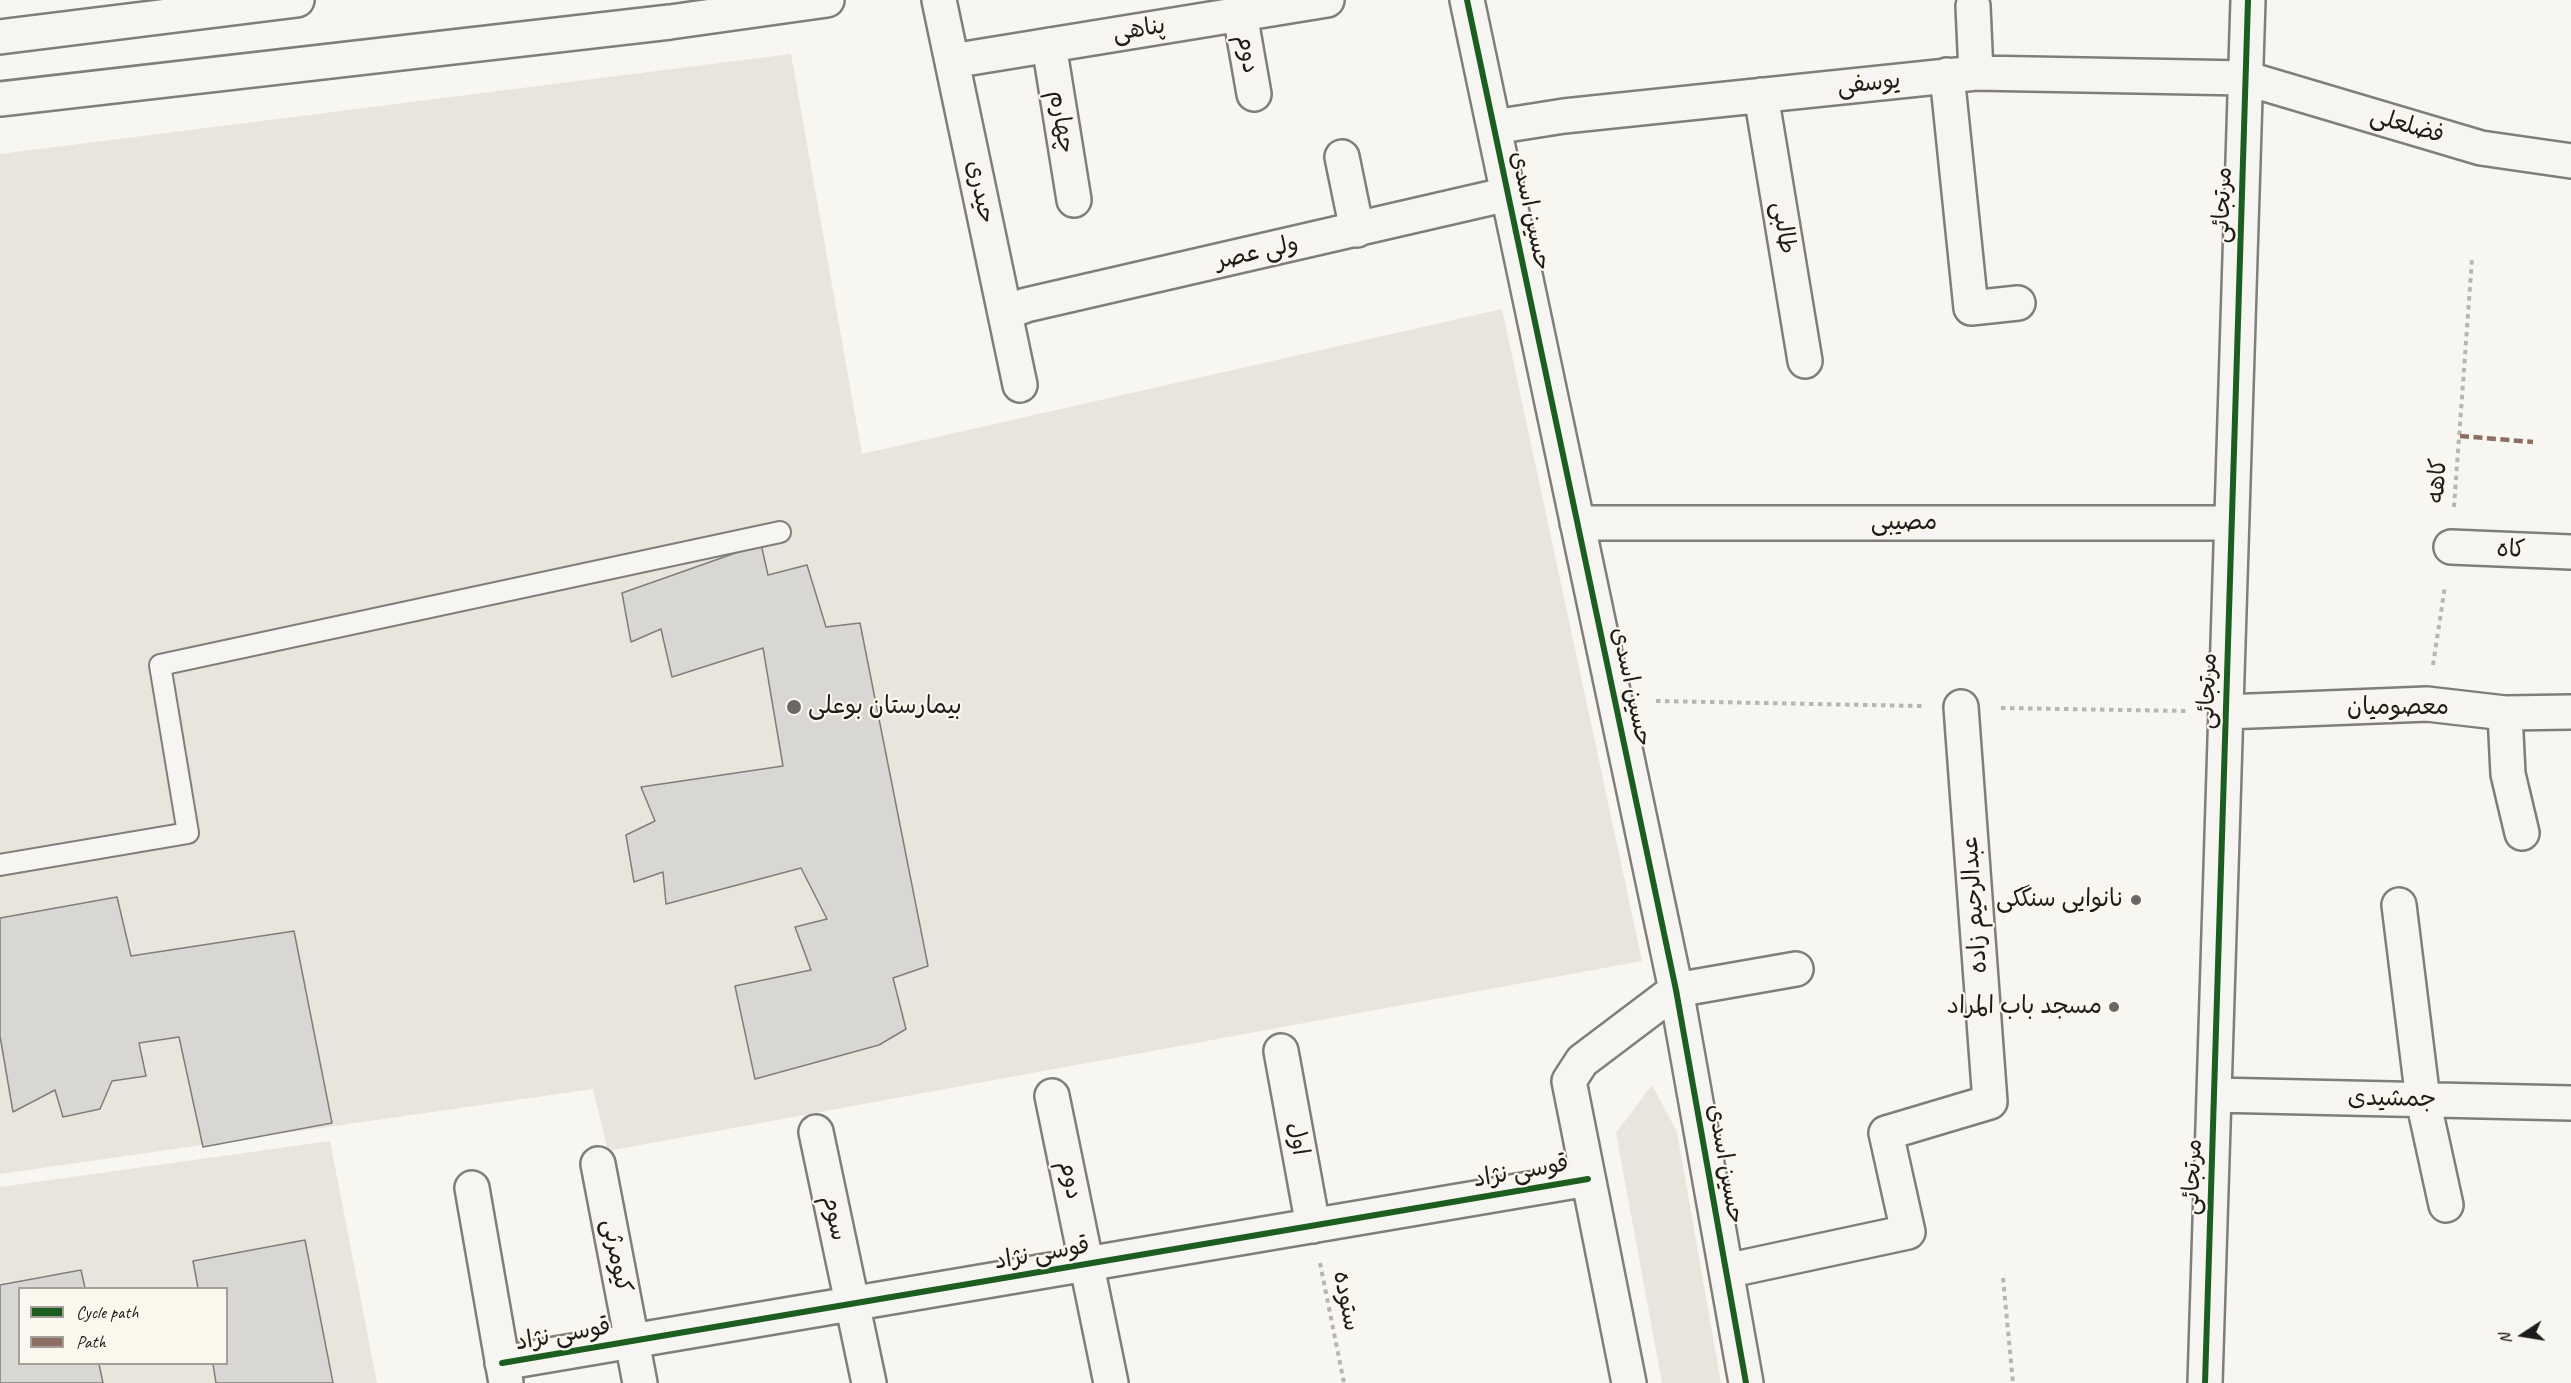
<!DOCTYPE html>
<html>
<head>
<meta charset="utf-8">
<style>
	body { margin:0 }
	#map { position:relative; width:2571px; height:1383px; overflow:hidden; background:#f8f6f0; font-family:Caveat,sans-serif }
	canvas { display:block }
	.legend { position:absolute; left:18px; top:1287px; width:210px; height:78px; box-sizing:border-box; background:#fbf7ec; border:2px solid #a29f99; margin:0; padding:8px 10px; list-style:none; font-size:18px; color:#1c1c1c }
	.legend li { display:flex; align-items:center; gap:12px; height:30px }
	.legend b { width:30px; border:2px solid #a29f99 }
	.north { position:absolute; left:2493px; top:1305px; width:60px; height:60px; -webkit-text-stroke:4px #fbf7ec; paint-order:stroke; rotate:258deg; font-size:16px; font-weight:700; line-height:24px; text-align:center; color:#1c1c1c }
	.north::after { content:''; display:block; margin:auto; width:21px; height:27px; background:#1c1c1c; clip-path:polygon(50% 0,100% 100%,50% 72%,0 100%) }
</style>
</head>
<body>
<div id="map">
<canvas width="2571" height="1383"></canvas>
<ul class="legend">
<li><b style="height:8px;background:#1b5e20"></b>Cycle path</li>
<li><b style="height:8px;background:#8d6e63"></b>Path</li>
</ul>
<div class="north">N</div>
</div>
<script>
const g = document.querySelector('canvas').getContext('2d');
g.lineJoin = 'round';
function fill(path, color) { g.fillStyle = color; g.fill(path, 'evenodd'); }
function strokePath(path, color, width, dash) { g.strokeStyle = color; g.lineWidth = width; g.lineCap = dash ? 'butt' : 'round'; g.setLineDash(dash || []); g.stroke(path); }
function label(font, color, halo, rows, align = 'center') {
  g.font = font + ' Caveat,"Playpen Sans Arabic",sans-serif'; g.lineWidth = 4.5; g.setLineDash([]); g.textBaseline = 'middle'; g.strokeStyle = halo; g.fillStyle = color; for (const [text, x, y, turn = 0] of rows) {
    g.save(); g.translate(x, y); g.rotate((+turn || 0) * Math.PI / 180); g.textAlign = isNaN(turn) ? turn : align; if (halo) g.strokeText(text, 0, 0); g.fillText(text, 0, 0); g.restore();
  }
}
fill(new Path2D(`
	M791,54L862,454L1502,309L1642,961L608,1151L593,1089L0,1174V154Z
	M1652,1085L1677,1132L1721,1383H1662L1616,1133Z
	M330,1141L377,1383H0V1187ZM20,1288H226V1364H20Z`), '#e8e5dd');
const building = new Path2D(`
	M761,544L768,575L807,565L826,627L860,623L928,966L893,978L906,1029L879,1045L755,1079L735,986L811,970L795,927L827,919L801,868L666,904L663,872L634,882L626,835L655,821L641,787L783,766L763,648L672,677L661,629L631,642L622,593Z
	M117,897L131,956L294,931L332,1123L203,1147L179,1037L139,1043L146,1076L112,1081L100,1109L63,1117L55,1090L13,1112L0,1036V918Z
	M305,1240L333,1383H216L213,1364H226V1288H198L193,1261Z
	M81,1270L85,1288H20V1364H99L103,1383H0V1285Z`);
fill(building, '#d9d7d3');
strokePath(building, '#7f7e7b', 1.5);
const service = new Path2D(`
	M0,865L188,833L160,665L780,532`);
const minor = new Path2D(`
	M939,0L1020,385
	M1467,0L1676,990L1746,1383
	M1973,6L1976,73
	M1240,14L1254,94
	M1049,45L1074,200
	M952,61L1327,0
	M1947,75L1971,308L2018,303
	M1761,95L1805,361
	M1494,127L1564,116L1976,73L2245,78L2481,148L2571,161
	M1342,157L1357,230
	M1006,313L1026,305L1508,194
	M1577,523H2231
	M2451,547L2571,552
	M2226,712L2427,704L2505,713L2571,712
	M2505,713L2508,774L2522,833
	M2399,905L2423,1100L2446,1205
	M1281,1051L1313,1226
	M2214,1095L2571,1103
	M1052,1096L1111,1383
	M816,1132L869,1383
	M598,1164L640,1383
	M472,1188L506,1383
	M1726,1271L1908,1232L1886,1133L1990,1102L1961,707
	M502,1363L1588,1179
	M1629,1383L1569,1081L1582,1061L1676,990L1796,969
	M2205,1383L2248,0`);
const secondary = new Path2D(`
	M0,37L297,0
	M0,99L670,22L827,0`);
strokePath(service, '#7f7e7b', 24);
strokePath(minor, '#7f7e7b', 38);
strokePath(secondary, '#7f7e7b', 38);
strokePath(new Path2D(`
	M2454,507L2472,259
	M2433,665L2445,586
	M1656,701L1922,706
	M2001,708L2186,711
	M1320,1263L1344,1383
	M2003,1278L2013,1383`), '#b7b6b4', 4, [4.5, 4.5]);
strokePath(service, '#f6f5f1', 20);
strokePath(minor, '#f6f5f1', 33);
strokePath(secondary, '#f6f5f1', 33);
strokePath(new Path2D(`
	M2460,436L2533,442`), '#8d6e63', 4.5, [9, 4.5]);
strokePath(new Path2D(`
	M1467,0L1676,990L1746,1383
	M502,1363L1588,1179
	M2205,1383L2248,0`), '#1b5e20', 6);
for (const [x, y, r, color] of [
	[794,707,8,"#696866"],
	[2136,900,6,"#696866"],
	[2114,1007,6,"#696866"]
]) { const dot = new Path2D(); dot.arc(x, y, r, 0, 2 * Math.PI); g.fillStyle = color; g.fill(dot); strokePath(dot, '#fbf7ec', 2); }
label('24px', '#1c1c1c', '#fbf7ec', [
	["پناهی",1139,30,-9],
	["دوم",1247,54,80],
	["یوسفی",1869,84,-6],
	["چهارم",1061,122,81],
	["فضلعلی",2407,126,16],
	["حیدری",980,192,78],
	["مرتجائی",2223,205,-88],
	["حسین اسدی",1530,211,78],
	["طالبی",1783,228,81],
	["ولی عصر",1257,253,-13],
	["کاهه",2438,481,-86],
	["مصیبی",1904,523],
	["کاه",2511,550,2],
	["حسین اسدی",1631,687,78],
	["مرتجائی",2208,691,-88],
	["معصومیان",2398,708],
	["عبدالرحیم زاده",1975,905,-94],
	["جمشیدی",2392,1099,1],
	["اول",1297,1139,80],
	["حسین اسدی",1725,1164,80],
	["قوسی نژاد",1521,1172,-10],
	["مرتجائی",2193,1177,-88],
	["دوم",1070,1180,78],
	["سوم",834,1218,78],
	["قوسی نژاد",1042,1254,-10],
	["کیومرثی",616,1256,79],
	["ستوده",1346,1301,79],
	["قوسی نژاد",563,1335,-10]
]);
label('24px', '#1c1c1c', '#fbf7ec', [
	["بیمارستان بوعلی",808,707,"left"],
	["نانوایی سنگکی",2124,900],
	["مسجد باب المراد",2102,1007]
], 'right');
</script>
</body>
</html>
